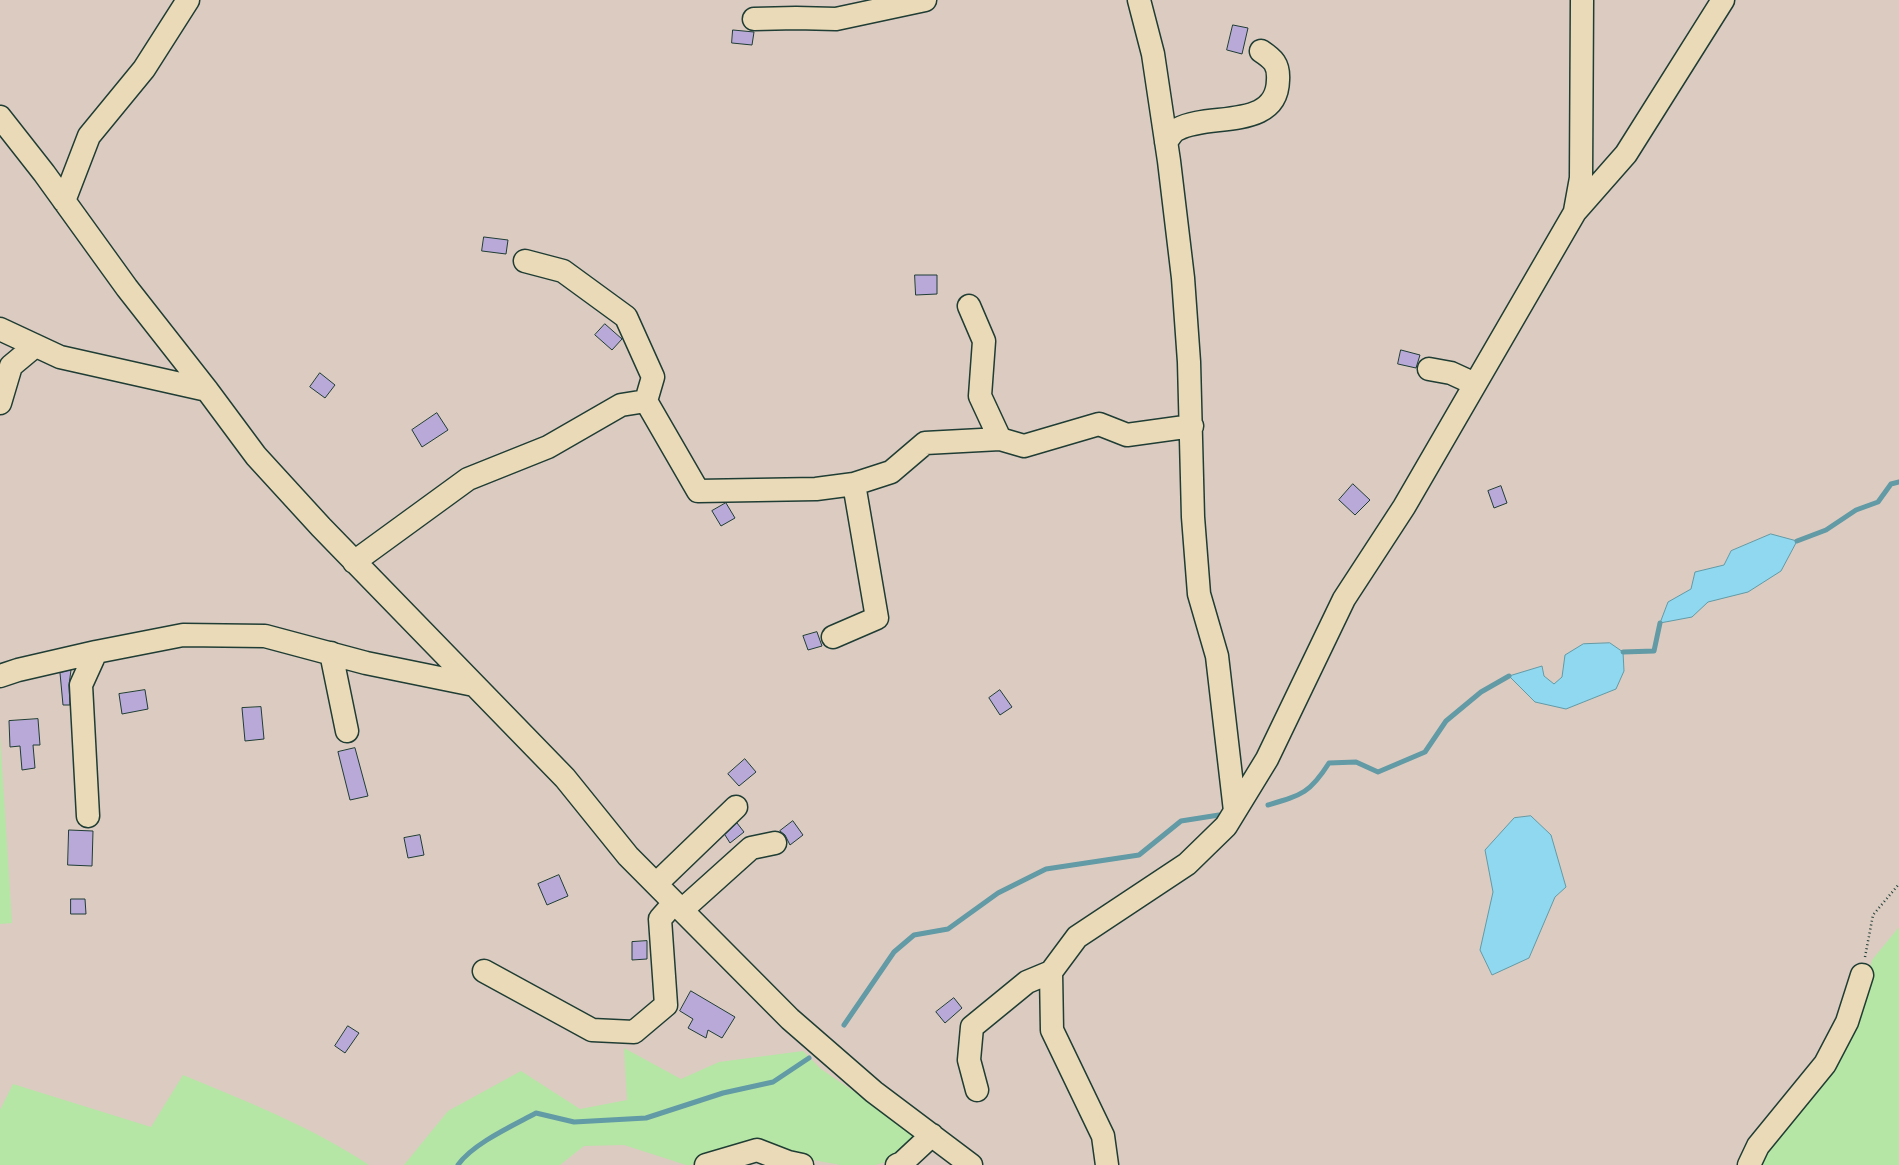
<!DOCTYPE html>
<html>
<head>
<meta charset="utf-8">
<style>
	body { margin:0 }
	canvas { display:block; background:#dccbc1 }
</style>
</head>
<body>
<canvas width="1899" height="1165"></canvas>
<script>
const g = document.querySelector('canvas').getContext('2d');
g.lineJoin = 'round';
function fill(path, color) { g.fillStyle = color; g.fill(path, 'evenodd'); }
function strokePath(path, color, width, dash) { g.strokeStyle = color; g.lineWidth = width; g.lineCap = dash ? 'butt' : 'round'; g.setLineDash(dash || []); g.stroke(path); }
fill(new Path2D(`
	M0,734L12,923L0,924Z
	M1899,927V1165H1756L1854,1027L1872,960Z
	M624,1048L681,1079L719,1062L803,1051L821,1069L919,1136L898,1159L875,1165H841L790,1156L735,1150L690,1165H686L624,1145L584,1146L560,1165H404L448,1111L521,1071L580,1109L627,1100Z
	M183,1075C248,1102 310,1126 369,1165H0V1110L13,1084L151,1127Z`), '#b5e6a5');
const water = new Path2D(`
	M1771,534L1797,541L1781,571L1748,592L1708,602L1692,617L1660,623L1668,602L1691,589L1695,572L1724,565L1731,551Z
	M1610,643L1623,652L1624,671L1616,689L1566,709L1535,702L1509,676L1542,666L1544,676L1554,684L1562,677L1565,655L1583,644Z
	M1531,816L1551,835L1566,887L1555,897L1529,958L1492,975L1480,950L1493,892L1485,850L1514,818Z`);
fill(water, '#8fd8f0');
strokePath(water, '#629aa5', 1);
strokePath(new Path2D(`
	M1797,541L1826,530L1856,510L1878,502L1891,484L1899,482
	M1623,652L1654,651L1660,623
	M1268,805C1302,795 1310,793 1329,763L1356,762L1378,772L1425,752L1446,721L1481,692L1509,676
	M844,1025L894,952L914,935L948,929L998,893L1046,869L1139,855L1181,821L1219,815
	M458,1165C472,1144 514,1125 536,1113L574,1122L646,1118L723,1093L773,1082L809,1058`), '#629aa5', 5);
const building = new Path2D(`
	M1233,25L1248,28L1242,54L1227,50Z
	M733,30L754,32L752,45L732,43Z
	M484,237L508,240L506,254L482,251Z
	M915,275H937V294L916,295Z
	M605,324L622,339L612,350L595,335Z
	M1401,350L1420,355L1416,368L1398,364Z
	M320,373L335,385L325,398L310,387Z
	M437,413L448,430L422,447L412,430Z
	M1353,484L1370,500L1355,515L1339,500Z
	M1501,486L1507,503L1494,508L1488,491Z
	M726,503L735,518L721,526L712,511Z
	M817,632L822,646L808,650L803,636Z
	M71,670L69,685L70,705H63L60,673Z
	M145,690L148,709L122,714L119,694Z
	M1000,690L1012,707L1000,715L989,698Z
	M261,707L264,739L245,741L242,708Z
	M38,719L40,745H33L35,768L22,770L20,746L10,747L9,721Z
	M355,748L368,796L350,800L338,752Z
	M745,759L756,772L739,786L728,774Z
	M793,821L803,835L790,845L785,835L780,831Z
	M737,823L744,832L730,843L725,835Z
	M69,830L93,831L92,866L68,865Z
	M420,835L424,855L408,858L404,838Z
	M559,875L568,896L547,905L538,884Z
	M71,899H85L86,914H71Z
	M647,941V959L632,960V942Z
	M691,991L735,1017L722,1038L708,1030L706,1038L688,1028L693,1019L680,1011Z
	M954,998L962,1008L945,1023L936,1012Z
	M348,1026L359,1033L345,1053L335,1046Z`);
fill(building, '#b8a9d9');
strokePath(building, '#1f3d34', 1);
const minor = new Path2D(`
	M1139,0L1153,54L1169,161L1183,278L1189,362L1193,517L1199,594L1217,656L1235,811
	M754,19L796,18L836,19L925,0
	M0,117L44,173L127,288L207,390L256,456L321,527L565,778L628,856L790,1019L874,1092L971,1165
	M1166,142C1169,138 1173,131 1178,129C1209,112 1277,131 1278,80C1279,64 1273,59 1261,51
	M64,201L89,136L144,69L188,0
	M1575,211L1581,178L1582,0
	M525,261L563,271L626,317L653,377L646,401
	M969,306L984,341L980,396L1000,439
	M0,329L60,357L207,390
	M1429,369L1451,373L1475,384
	M0,403L11,366L35,346
	M354,562L468,479L548,447L621,405L646,401L698,491L816,489L854,484L891,472L925,443L1000,439L1024,446L1099,424L1127,435L1192,426
	M833,637L877,618L854,484
	M331,653L347,731
	M0,676L18,670L96,652L183,635L265,636L366,663L474,685
	M88,816L81,685L96,652
	M656,884L736,807
	M682,910L751,848L775,843
	M484,971L592,1030L634,1032L666,1005L660,919L674,903
	M977,1090L969,1060L972,1027L1027,982L1051,972
	M706,1165L757,1150L788,1162L802,1165
	M897,1165L902,1163L932,1135
	M1107,1165L1103,1136L1052,1030L1051,972L1077,937L1187,864L1226,826L1267,759L1344,599L1404,507L1575,212L1626,154L1723,0
	M1749,1165L1758,1146L1825,1064L1847,1022L1862,975`);
strokePath(minor, '#1f3d34', 25);
strokePath(new Path2D(`
	M1865,957L1873,915L1899,884`), '#1f3d34', 2.5, [1, 3]);
strokePath(minor, '#ebdab7', 22);
</script>
</body>
</html>
